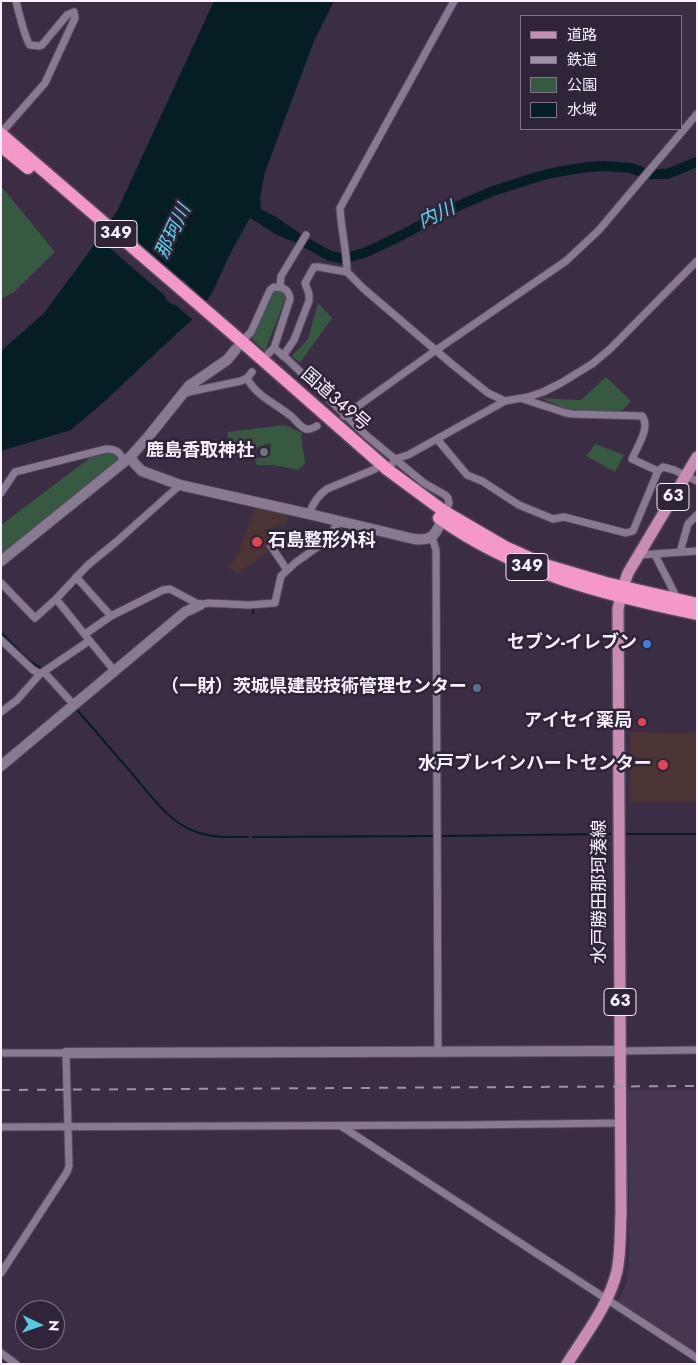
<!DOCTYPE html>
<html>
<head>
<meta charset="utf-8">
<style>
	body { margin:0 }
	#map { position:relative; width:698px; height:1365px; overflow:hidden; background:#3b2d43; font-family:Jost,"Noto Sans JP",sans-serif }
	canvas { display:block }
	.frame { position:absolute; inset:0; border:2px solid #f9f0fe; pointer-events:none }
	.legend { position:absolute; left:520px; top:15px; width:162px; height:115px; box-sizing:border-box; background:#302439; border:1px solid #807688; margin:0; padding:6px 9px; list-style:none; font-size:15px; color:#f9f0fe }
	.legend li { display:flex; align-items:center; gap:10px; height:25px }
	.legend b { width:25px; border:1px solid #807688 }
	.north { position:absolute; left:15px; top:1300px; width:50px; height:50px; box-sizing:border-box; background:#302439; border:1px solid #807688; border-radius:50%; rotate:93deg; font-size:14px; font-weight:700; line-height:20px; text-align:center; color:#f9f0fe }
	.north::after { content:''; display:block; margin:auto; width:18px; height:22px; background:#55cae0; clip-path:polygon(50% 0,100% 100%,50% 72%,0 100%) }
</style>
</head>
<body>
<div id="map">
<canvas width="698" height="1365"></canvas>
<div class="frame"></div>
<ul class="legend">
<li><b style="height:6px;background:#c98cb3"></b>道路</li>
<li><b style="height:6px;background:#9e92a4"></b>鉄道</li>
<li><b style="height:14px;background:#375841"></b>公園</li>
<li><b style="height:14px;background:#041e24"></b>水域</li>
</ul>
<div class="north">N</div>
</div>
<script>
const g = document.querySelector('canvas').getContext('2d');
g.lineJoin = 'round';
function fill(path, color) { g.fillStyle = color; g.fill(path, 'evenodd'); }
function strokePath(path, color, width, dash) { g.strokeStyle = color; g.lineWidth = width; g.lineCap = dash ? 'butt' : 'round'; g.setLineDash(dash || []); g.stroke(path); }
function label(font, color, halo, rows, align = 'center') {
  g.font = font + ' Jost,"Noto Sans JP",sans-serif'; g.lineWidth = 5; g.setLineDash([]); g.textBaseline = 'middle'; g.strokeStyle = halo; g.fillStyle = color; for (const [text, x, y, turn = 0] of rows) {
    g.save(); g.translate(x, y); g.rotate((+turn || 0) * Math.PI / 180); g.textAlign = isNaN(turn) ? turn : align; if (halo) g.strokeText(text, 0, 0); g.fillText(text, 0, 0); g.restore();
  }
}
fill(new Path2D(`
	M628,1090H697V1354L619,1304L618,1301L627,1283L629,1260Z`), '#473651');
fill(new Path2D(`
	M255,506L289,514L286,523L265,530L273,540L268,544L271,549L255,562L237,573L228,568L239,553Z
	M630,732L697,733V802H629Z`), '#4a3534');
fill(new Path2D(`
	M1,186L55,252L14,292L1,299Z
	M274,290L285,292L286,297L265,351L250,337L269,294Z
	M318,303L332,318L300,363L292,356L308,339Z
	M606,377L631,401L621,412L565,411L557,405L540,398L581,400Z
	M285,425L302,433C300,444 305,452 305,464L298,470L273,465H257L254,459L270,455L271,443L231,455L227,432Z
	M595,444L624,455L615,472L586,456Z
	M112,451L121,461L1,557V525L95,454Z`), '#375841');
fill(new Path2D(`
	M214,1H334L314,41L265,172L260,198L261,209L276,217L298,232L291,241L277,235L250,218L231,252L212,293L196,316L144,364L105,401L71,430L1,451V351L44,313L92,248L117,211Z`), '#041e24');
fill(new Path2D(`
	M109,218L178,278L185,281L189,286L191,289L208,304L194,321L177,306L168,302L164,295L97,237Z`), '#3b2d43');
strokePath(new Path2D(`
	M330,541L338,529
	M253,613V607
	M1,632L19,651L27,659L41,668
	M77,710C95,730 112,751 130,771C149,793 167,821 194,831C212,838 229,837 248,837
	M627,834H697
	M440,836L610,834
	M253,837L435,836`), '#041e24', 2);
strokePath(new Path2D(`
	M283,230L330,256L340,258L349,257L364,253L388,242L410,231L437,215L493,191L540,176L557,172L587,167L604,166L631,168L647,174H667L697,162`), '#041e24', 10);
const street = new Path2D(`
	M454,1L340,208C341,230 347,251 347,272L364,289L453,365L488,393L505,401
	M1,133L45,83L75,18L74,12L67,15L42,45L39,46L30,45C26,41 18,10 16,1
	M280,287L281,276L306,235
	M241,342L251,332L270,290L274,287C283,287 289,289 290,299L274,348L268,354
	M274,348L286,358L367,436L424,483L445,495L448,498L449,503L445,512
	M283,356L294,340L309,301V294L305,283L314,267H319L347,272
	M247,378C256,396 276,404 291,416C296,420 300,427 306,429C310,430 313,428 317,426
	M183,394L193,391L241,381L247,378L252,372
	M523,399L566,413L572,414L642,416C651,427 637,447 632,459L658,471
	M344,416L432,353L566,261L599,230L697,114
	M437,439L467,475L482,481L519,505L553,519L564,517L626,533L633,531L658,471L663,467L674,470L697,481
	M388,470L395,459L408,455L505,401L528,397L543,392L561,383L592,364L610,349L697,261
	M1,493L15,472L106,449C116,449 121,452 123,462
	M309,514C313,503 318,495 327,489L375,469
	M432,537L436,550L438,1051
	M271,546L287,570
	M680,552L688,524L697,515
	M639,555L697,551
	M655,555L671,586L677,599
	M76,577L111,616
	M1,583L35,618L56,599L88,565L116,542L180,485
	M56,599C76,623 94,647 114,670
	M85,634L111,616L163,590L170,589L200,605L208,603L249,605L275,603L281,576L295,563L327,540L339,521
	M1,640L33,670L40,674
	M44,672L74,705
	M1,712L17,700L40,674L89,641
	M620,1051L697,1050
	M1,1053H66L69,1166L67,1172L1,1273
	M341,1126L697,1358
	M1,1127L462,1125L620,1123
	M1,1353L16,1364`);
const secondary = new Path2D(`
	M236,349L227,360L189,386L148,437L130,457L135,464L142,471L180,485L309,514L414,539C436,542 437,530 445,513
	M1,561L130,457
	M1,766L185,612L200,605
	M66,1053L620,1051`);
const primary = new Path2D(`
	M567,1364C585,1335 609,1305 617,1271C621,1252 620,1232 621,1213L618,609L623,587L628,573L697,457`);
const highway = new Path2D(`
	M1,134L232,333L388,470L445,512L505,547L545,565L606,583L697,604
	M1,146L28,168
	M439,518C515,573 607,595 697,614`);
strokePath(street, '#564a5c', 9);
strokePath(secondary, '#564a5c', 12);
strokePath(primary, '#564a5c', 14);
strokePath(highway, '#564a5c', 15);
strokePath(street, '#897a93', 7);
strokePath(secondary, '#897a93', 10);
strokePath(primary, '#c98cb3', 11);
strokePath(highway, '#f498c9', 12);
strokePath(new Path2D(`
	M1,1090L697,1086`), '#9e92a4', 2, [9, 9]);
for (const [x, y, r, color] of [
	[264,452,5,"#6b7280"],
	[257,542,6,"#e0444e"],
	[647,644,5,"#3f7fe0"],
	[477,688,5,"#5c6f8a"],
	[642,722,5,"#e0444e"],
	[663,765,6,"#e0444e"]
]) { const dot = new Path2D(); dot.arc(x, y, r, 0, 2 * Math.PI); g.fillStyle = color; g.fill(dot); strokePath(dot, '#302439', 2); }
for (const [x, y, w] of [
	[116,234,42],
	[673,497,32],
	[527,567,42],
	[620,1002,32]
]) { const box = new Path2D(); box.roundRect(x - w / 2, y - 13.5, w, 27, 4); g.fillStyle = '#302439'; g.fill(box); strokePath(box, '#f9f0fe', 1); }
label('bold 16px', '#f9f0fe', null, [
	["349",116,234],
	["63",673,497],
	["349",527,567],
	["63",620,1002]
]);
label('18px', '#f9f0fe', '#302439', [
	["国道349号",335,400,41],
	["水戸勝田那珂湊線",601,892,-90]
]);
label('bold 18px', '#f9f0fe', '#302439', [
	["鹿島香取神社",254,452],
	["石島整形外科",268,542,"left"],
	["セブン-イレブン",637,644],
	["（一財）茨城県建設技術管理センター",467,688],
	["アイセイ薬局",632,722],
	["水戸ブレインハートセンター",652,765]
], 'right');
label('italic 19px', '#5bd5ef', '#302439', [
	["内川",437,216,-25],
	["那珂川",174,232,-65]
]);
</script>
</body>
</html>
